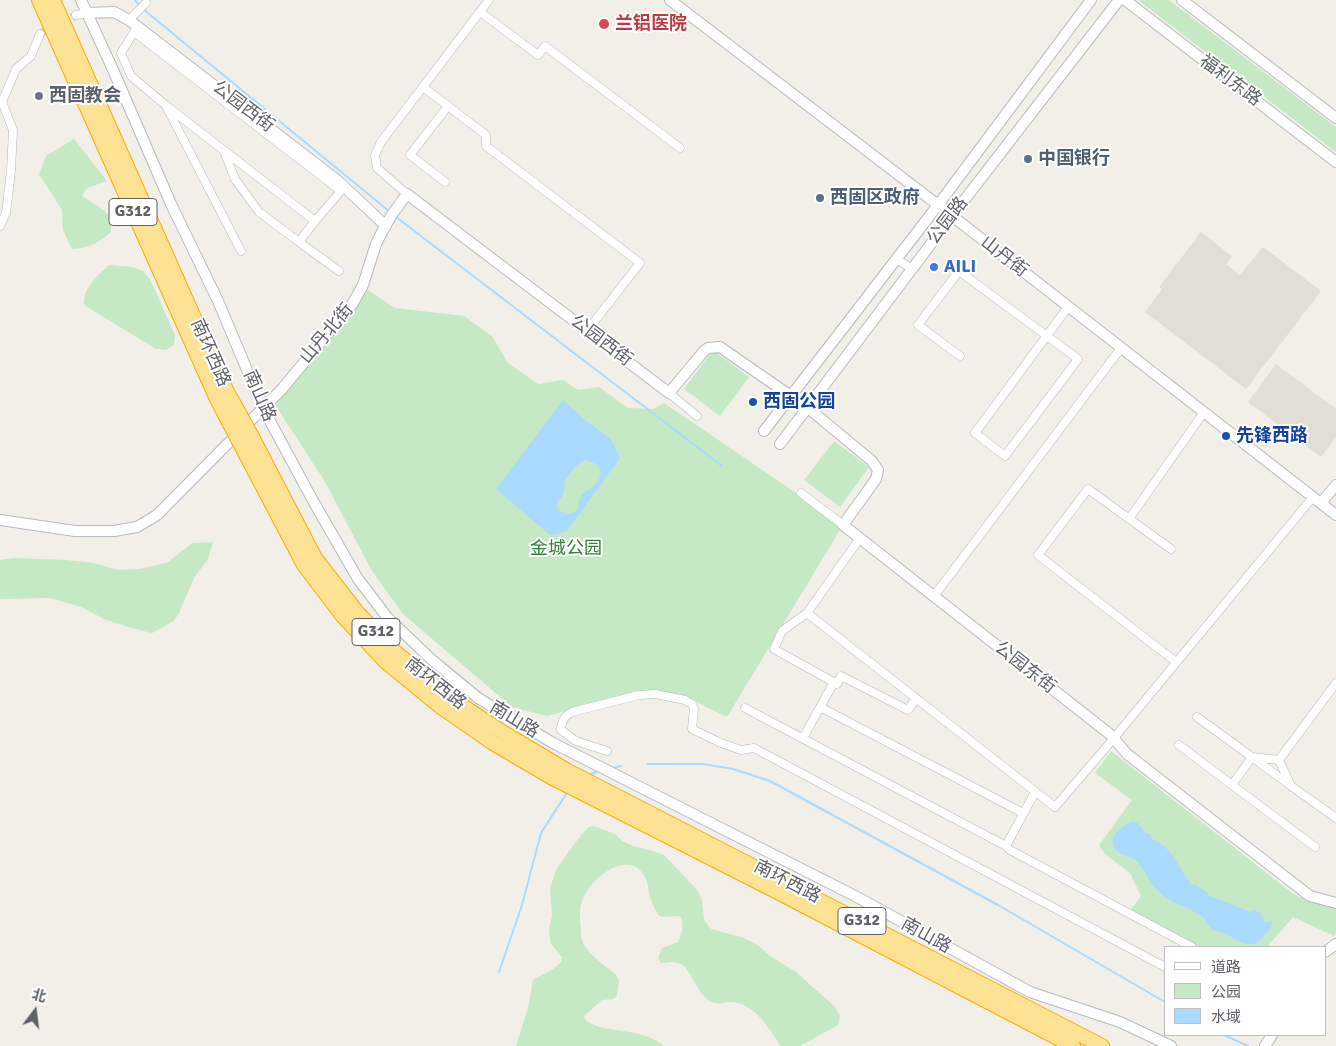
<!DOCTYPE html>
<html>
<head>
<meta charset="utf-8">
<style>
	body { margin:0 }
	#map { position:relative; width:1336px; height:1046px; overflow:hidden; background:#f1efe8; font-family:Signika,"Noto Sans SC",sans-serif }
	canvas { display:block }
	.legend { position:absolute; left:1164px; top:946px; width:162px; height:90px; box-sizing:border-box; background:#fff; border:1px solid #bfc1c3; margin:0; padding:6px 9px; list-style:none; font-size:15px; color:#5f6368 }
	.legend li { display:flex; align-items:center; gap:10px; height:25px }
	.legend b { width:25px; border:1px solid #bfc1c3 }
	.north { position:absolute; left:10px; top:986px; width:50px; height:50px; -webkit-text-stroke:4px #fff; paint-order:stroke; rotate:15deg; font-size:14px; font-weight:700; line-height:20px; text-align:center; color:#5f6368 }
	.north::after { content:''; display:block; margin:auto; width:18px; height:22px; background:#5f6368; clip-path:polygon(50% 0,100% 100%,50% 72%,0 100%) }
</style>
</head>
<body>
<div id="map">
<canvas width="1336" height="1046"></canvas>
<ul class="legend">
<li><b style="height:6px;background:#fff"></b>道路</li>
<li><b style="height:14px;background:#c5e8c5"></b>公园</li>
<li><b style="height:14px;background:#aadaff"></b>水域</li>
</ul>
<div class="north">北</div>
</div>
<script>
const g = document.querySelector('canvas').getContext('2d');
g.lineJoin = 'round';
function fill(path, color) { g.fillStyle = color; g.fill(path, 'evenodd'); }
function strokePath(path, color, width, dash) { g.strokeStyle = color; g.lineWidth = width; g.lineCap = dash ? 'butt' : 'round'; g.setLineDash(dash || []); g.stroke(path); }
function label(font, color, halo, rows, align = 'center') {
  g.font = font + ' Signika,"Noto Sans SC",sans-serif'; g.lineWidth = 4; g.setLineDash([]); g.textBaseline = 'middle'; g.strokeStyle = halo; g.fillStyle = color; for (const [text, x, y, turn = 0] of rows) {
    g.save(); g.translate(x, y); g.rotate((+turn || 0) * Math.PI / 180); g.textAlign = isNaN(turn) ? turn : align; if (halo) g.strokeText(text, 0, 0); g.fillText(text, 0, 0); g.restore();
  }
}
fill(new Path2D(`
	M1201,232L1232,256L1226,264L1240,275L1263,247L1321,291L1246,389L1145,312L1162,289L1159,287Z
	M1276,364L1336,409V437L1321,457L1248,402Z`), '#e1ded6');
fill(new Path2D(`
	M1138,0H1169L1336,127V152Z
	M74,139L107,181L87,188L82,196C97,207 114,210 111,232C100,242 87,249 72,249L63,230L62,210L39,174L46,156Z
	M109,265L133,267L143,271L150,279L175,335L174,345L166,350L156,349L84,305C83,287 97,277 109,265Z
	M368,290L395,308L464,316L492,336L508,363L538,384L563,380L578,390L599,387L628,408L653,409L664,403L843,525L727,717L690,699L655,690L608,699L547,716L512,707L403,614L372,571L324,480L275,405Z
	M713,350L749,377L720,416L684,389Z
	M834,441L869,467L840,507L804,480Z
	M213,542L208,559L194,578L179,613L174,621L152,633L135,629L104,619L81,607L50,598L0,599V560L14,558L66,560L94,563L118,570L138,569L167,563L192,543Z
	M1111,751L1292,893L1306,900L1336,908V932L1334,936L1293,917L1267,947H1197L1130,911L1141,896L1130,873L1105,854L1099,845L1132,800L1095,773Z
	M594,826L615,834L622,841L633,846L653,851L664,855L698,891L702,900L704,920L711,929L741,937L758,945L770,956L796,972L835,1007L840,1016L838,1025L800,1046H781C770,1030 755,1004 733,1002C724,1001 715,1007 707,999C697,991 692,973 682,964L672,962L661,963L658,958L662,948L678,942C682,933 685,924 680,916L662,917L658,915C655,909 652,903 650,897C648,890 648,881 644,875C626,848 588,881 582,901C579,910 580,920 581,928C581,933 581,939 583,943C590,956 606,966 616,975L619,980L617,996L613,999L602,1000L584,1016L586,1021C592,1024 598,1027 604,1028C625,1032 647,1032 664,1046H516L528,1008L533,980L553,969L561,962L562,957L551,944L550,939L549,928L552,916L550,888L557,868L581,835L589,827Z`), '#c5e8c5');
fill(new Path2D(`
	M563,400L584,419L611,439L620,458L566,532L550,535L496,489ZM584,460C599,462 607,472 595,485C592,489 586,490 582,494C578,499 579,504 578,509L571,514L559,511L556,504L563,495L566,479L574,468Z
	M1133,821L1138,823L1144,832L1151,835L1150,838C1174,848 1177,866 1192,885L1194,884L1208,893V895L1251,912L1252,909L1261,913L1262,918L1265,922L1273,921C1271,928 1268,932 1263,937C1251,951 1239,941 1226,934C1222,932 1216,932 1212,929C1207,925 1206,918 1200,915C1185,905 1171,904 1157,890C1149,882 1145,870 1138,862C1131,855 1116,856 1113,845C1110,834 1124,824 1133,821Z`), '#aadaff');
strokePath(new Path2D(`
	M135,0L140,6
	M143,9L390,212
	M396,217L722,466
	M647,764H703L733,769L770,781L998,905L1165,1002
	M613,768L621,766
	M589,775L598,771
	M499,972L522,905L541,833L568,791
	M1224,1035L1248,1046`), '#aadaff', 2);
strokePath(new Path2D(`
	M40,34L76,15`), '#ccccc8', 8, [8, 4]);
const street = new Path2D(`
	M480,12L538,55L545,46L680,148
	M76,15L88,13
	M129,20L146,3
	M423,87L486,135V146L640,263L587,331
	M166,106L241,251
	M224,151L235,179L259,212L299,242L315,221
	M445,182L410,155L448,106
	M341,191L315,221L164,104L131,76L121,53L134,32L341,191L345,186
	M407,194L377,168L375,155L381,142L489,0
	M0,226L6,213L11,171L13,130L2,102L16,69L31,56L40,34
	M299,242L339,271
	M897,259L912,269
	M960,356L918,325L959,271L1078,359L1005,456L975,433L1068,307
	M669,393L697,416
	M801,493L843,525
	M1129,519L1204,412
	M860,538L807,613L782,631L774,649L837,684L841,676L908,710L916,698
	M1171,549L1088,489L1038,555L1176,662
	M934,596L1121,348
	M807,613L1055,807L1114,738L1313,497
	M820,707L1023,813
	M745,708L1006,846L1035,792
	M1197,717L1252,757L1279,760
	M803,738L834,682
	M1179,745L1232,785L1252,757L1291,786
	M607,751L576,741L561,730C561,722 565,715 572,712L639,695L655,694L685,700L692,704L694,709L692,729L721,743L741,750L754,748L1165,967
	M1279,760L1336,683
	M1279,760L1291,786L1336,818
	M1232,785L1315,847
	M1006,846L1010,850L1192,947`);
const secondary = new Path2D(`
	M81,0L114,72L171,204L218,301L263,408L312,499L358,579L387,617L432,660L478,698L553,743L857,897L1030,992L1120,1022L1171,1046
	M670,0L938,205L1336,515
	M1125,0L1336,162
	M1182,0L1336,118
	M88,13L114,12L129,20L337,180L386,226
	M764,431L938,205L1091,0
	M780,444L952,216L1119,0
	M1321,503L1336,485
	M0,520L75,531H114L137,527L157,515L282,389L353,303L363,285L376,244L382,232L391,216L407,194L669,393L704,351L708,348L720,347L808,408L872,461L878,470L876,479L843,525L1111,735L1127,754L1297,886L1310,896L1336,903
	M1325,952L1336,944
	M1265,1046L1272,1035`);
const highway = new Path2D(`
	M39,0L216,397L230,424
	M53,0L227,392L240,415
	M251,435L315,558L356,611L395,652L452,699L502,732L566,770L1102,1046
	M240,443L304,565L342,615L385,661L441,707L493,743L551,777L774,890L1073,1046`);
strokePath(street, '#b5b8bc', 9);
strokePath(secondary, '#b6babf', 12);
strokePath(highway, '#f9ab00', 16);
strokePath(street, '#fff', 8);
strokePath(secondary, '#fff', 10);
strokePath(highway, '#fde293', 14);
const highwayBridge = new Path2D(`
	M240,415L251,435
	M230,424L240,443`);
strokePath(highwayBridge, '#f9ab00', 16, []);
strokePath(highwayBridge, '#fde293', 14);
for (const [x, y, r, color] of [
	[604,24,6,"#e0444e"],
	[39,96,5,"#6b7280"],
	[1028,159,5,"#5c6f8a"],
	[820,198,5,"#5c6f8a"],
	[934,267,5,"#3f7fe0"],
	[753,402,5,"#1a4fb4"],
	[1226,436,5,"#1a4fb4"]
]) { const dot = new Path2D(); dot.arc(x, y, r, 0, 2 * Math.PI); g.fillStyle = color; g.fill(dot); strokePath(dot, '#fff', 2); }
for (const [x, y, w] of [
	[133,212,48],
	[376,632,48],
	[862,921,48]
]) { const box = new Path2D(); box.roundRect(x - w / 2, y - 13.5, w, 27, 4); g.fillStyle = '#fff'; g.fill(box); strokePath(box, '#5f6368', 1); }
label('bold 16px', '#5f6368', null, [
	["G312",133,212],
	["G312",376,632],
	["G312",862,921]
]);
label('bold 18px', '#be3a42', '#fff', [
	["兰铝医院",615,24]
], 'left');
label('18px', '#5f6368', '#fff', [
	["福利东路",1230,81,37],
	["公园西街",243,107,37],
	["公园路",948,221,-53],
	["山丹街",1004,257,38],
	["山丹北街",327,334,-50],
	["公园西街",601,341,37],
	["南环西路",210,353,66],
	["南山路",259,396,66],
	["公园东街",1025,668,38],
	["南环西路",435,684,38],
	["南山路",514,720,31],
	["南环西路",787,882,27],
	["南山路",926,936,29]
]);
label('bold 18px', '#5b616d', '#fff', [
	["西固教会",49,96]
], 'left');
label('bold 18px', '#4e5e75', '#fff', [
	["中国银行",1038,159],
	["西固区政府",830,198]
], 'left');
label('bold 18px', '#366cbe', '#fff', [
	["AILI",944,267]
], 'left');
label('bold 18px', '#164399', '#fff', [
	["西固公园",763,402],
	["先锋西路",1236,436]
], 'left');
label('18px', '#348238', '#fff', [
	["金城公园",566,549]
]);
</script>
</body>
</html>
